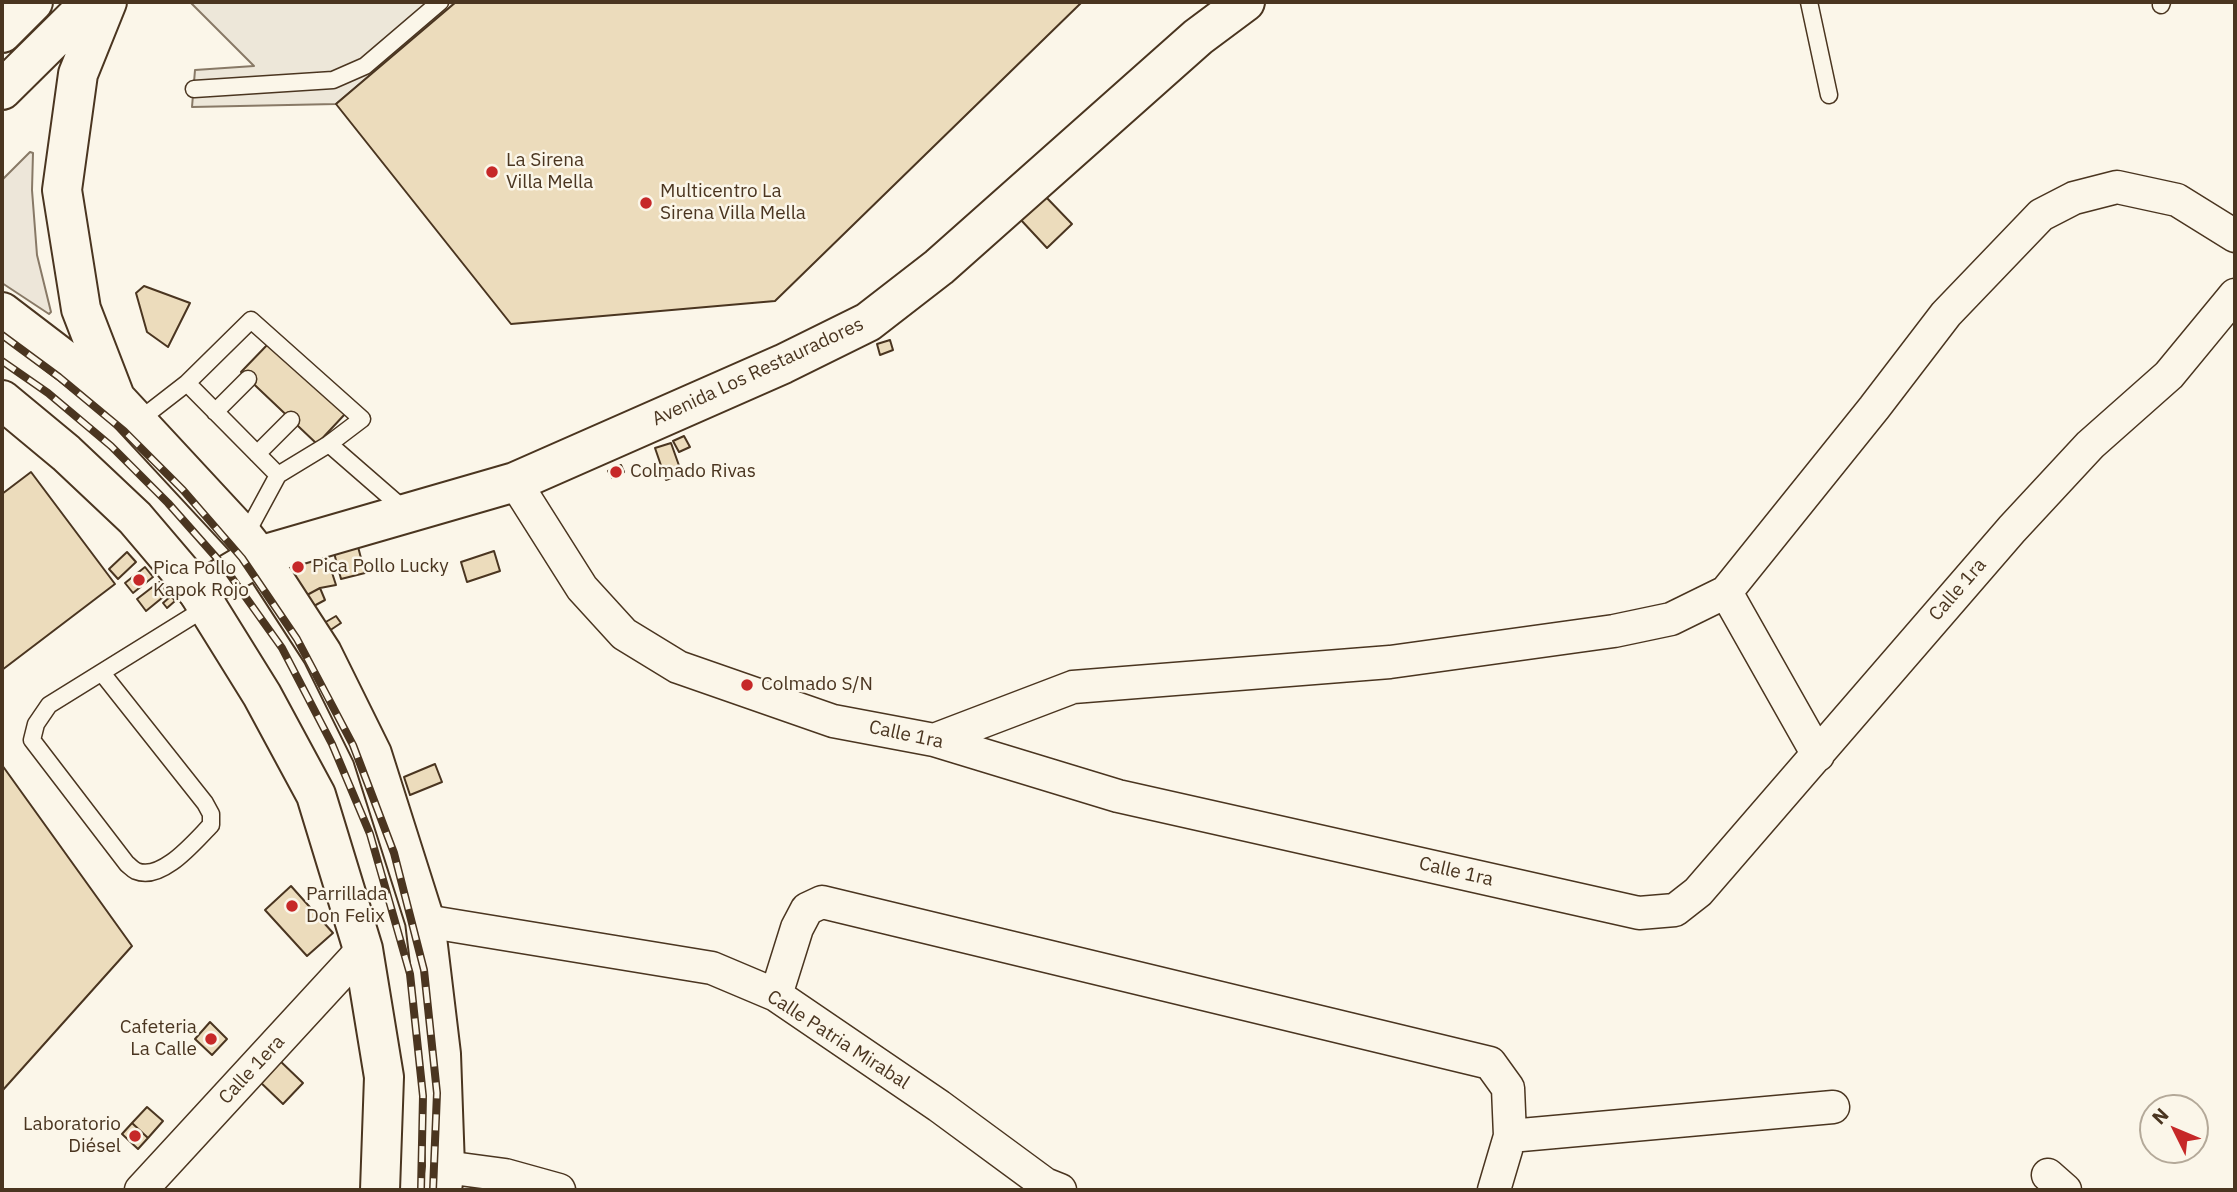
<!DOCTYPE html>
<html>
<head>
<meta charset="utf-8">
<style>
	body { margin:0 }
	#map { position:relative; width:2237px; height:1192px; overflow:hidden; background:#fbf6e9; font-family:"IBM Plex Sans",sans-serif }
	canvas { display:block }
	.frame { position:absolute; inset:0; border:4px solid #4a3520; pointer-events:none }
	.north { position:absolute; left:2139px; top:1094px; width:70px; height:70px; box-sizing:border-box; background:#fbf6e9; border:2px solid #b4a999; border-radius:50%; rotate:313deg; font-size:19px; font-weight:700; line-height:28px; text-align:center; color:#4a3520 }
	.north::after { content:''; display:block; margin:auto; width:24px; height:32px; background:#c62828; clip-path:polygon(50% 0,100% 100%,50% 72%,0 100%) }
</style>
</head>
<body>
<div id="map">
<canvas width="2237" height="1192"></canvas>
<div class="frame"></div>
<div class="north">N</div>
</div>
<script>
const g = document.querySelector('canvas').getContext('2d');
g.lineJoin = 'round';
function fill(path, color) { g.fillStyle = color; g.fill(path, 'evenodd'); }
function strokePath(path, color, width, dash) { g.strokeStyle = color; g.lineWidth = width; g.lineCap = dash ? 'butt' : 'round'; g.setLineDash(dash || []); g.stroke(path); }
function label(font, color, halo, rows, align = 'center') {
  g.font = font + ' "IBM Plex Sans",sans-serif'; g.lineWidth = 5; g.setLineDash([]); g.textBaseline = 'middle'; g.strokeStyle = halo; g.fillStyle = color; for (const [text, x, y, turn = 0] of rows) {
    g.save(); g.translate(x, y); g.rotate((+turn || 0) * Math.PI / 180); g.textAlign = isNaN(turn) ? turn : align; if (halo) g.strokeText(text, 0, 0); g.fillText(text, 0, 0); g.restore();
  }
}
const green = new Path2D(`
	M30,152L33,153L32,190L37,255L51,312L49,314L2,283V180Z`);
fill(green, '#ede6d9');
strokePath(green, '#887966', 2);
const parking = new Path2D(`
	M190,2H456L336,104L192,107L195,70L254,66Z`);
fill(parking, '#ede7d9');
strokePath(parking, '#887966', 2);
const building = new Path2D(`
	M456,2H1082L775,301L511,324L336,104Z
	M1045,196L1072,224L1047,248L1021,220Z
	M144,286L190,303L168,347L147,332L136,293Z
	M890,340L893,350L880,355L877,344Z
	M269,343L345,414L317,444L241,372Z
	M684,436L690,447L679,452L673,441Z
	M671,443L682,474L666,480L655,448Z
	M621,465L624,472L612,478L608,471Z
	M31,472L115,584L2,670V494Z
	M357,543L365,573L341,579L333,549Z
	M324,548L336,585L320,588L307,595L287,570L292,559Z
	M494,551L500,571L467,582L461,562Z
	M127,552L136,562L118,579L109,569Z
	M145,567L153,577L133,593L125,583Z
	M159,582L168,593L146,611L137,599Z
	M320,588L325,600L312,607L307,595Z
	M171,596L175,601L167,608L163,603Z
	M336,616L341,623L329,631L324,623Z
	M435,764L442,782L410,795L404,777Z
	M2,765L132,946L2,1091Z
	M291,886L333,933L307,956L265,910Z
	M210,1022L227,1039L212,1055L195,1039Z
	M277,1058L303,1083L283,1104L257,1079Z
	M147,1107L163,1121L148,1138L132,1123Z
	M132,1123L148,1138L138,1149L122,1134Z`);
fill(building, '#ecdcbc');
strokePath(building, '#4a3520', 2);
const lane = new Path2D(`
	M1809,2L1829,95
	M2161,5L2162,2
	M194,89L333,80L365,66L440,2
	M187,383L251,320L362,419L329,444
	M215,412L248,379
	M138,421L187,383L278,475L245,536
	M257,454L291,420
	M278,475L329,444L406,511
	M102,673L205,803L211,814V825C195,841 162,882 136,871C132,869 130,866 127,864L32,740L36,724L49,705L207,607`);
const street = new Path2D(`
	M515,482L582,588L624,634L678,667L833,721L934,740L1118,796L1639,913L1675,910L1698,892L2012,529L2090,445L2169,375L2235,295
	M1726,592L1818,755
	M934,740L1073,687L1390,662L1614,631L1671,619L1726,592L1874,408L1946,314L2041,215L2074,198L2117,187L2177,200L2235,236
	M425,921L712,968L776,995L939,1106L1045,1184L1060,1190
	M776,995L797,928L807,909L822,902L1490,1063L1508,1088L1510,1136L1494,1190
	M1510,1136L1833,1107
	M445,1167L505,1175L559,1190
	M2048,1175L2065,1190
	M141,1190L363,949`);
const secondary = new Path2D(`
	M198,592L259,556L515,482L783,364L868,322L939,267L1198,37L1245,2`);
const primary = new Path2D(`
	M107,2L78,74L62,190L81,309L115,397
	M2,33L33,2
	M2,90L91,2
	M2,312L116,399L244,537L259,556L322,653L372,754L425,921L441,1054L445,1167L442,1190
	M2,400L66,453L135,518L198,592L262,695L316,795L363,949L384,1077L380,1190`);
strokePath(lane, '#4a3520', 19);
strokePath(street, '#4a3520', 35);
strokePath(secondary, '#4a3520', 42);
strokePath(primary, '#4a3520', 42);
strokePath(lane, '#fbf6e9', 16);
strokePath(street, '#fbf6e9', 32);
strokePath(secondary, '#fbf6e9', 38);
strokePath(primary, '#fbf6e9', 38);
const rail = new Path2D(`
	M2,335L59,377L124,431L183,490L242,558L297,639L353,745L394,853L424,970L437,1093L433,1190
	M2,361L48,393L111,446L168,503L222,564L282,648L332,744L370,834L410,974L423,1096L421,1190`);
strokePath(rail, '#4a3520', 8);
strokePath(rail, '#fbf6e9', 5, [16]);
for (const [x, y, r, color] of [
	[492,172,7,"#c62828"],
	[646,203,7,"#c62828"],
	[616,472,7,"#c62828"],
	[298,567,7,"#c62828"],
	[139,580,7,"#c62828"],
	[747,685,7,"#c62828"],
	[292,906,7,"#c62828"],
	[211,1039,7,"#c62828"],
	[135,1136,7,"#c62828"]
]) { const dot = new Path2D(); dot.arc(x, y, r, 0, 2 * Math.PI); g.fillStyle = color; g.fill(dot); strokePath(dot, '#fbf6e9', 2.5); }
label('19px', '#4a3520', '#fbf6e9', [
	["La Sirena",506,161],
	["Villa Mella",506,183],
	["Multicentro La",660,192],
	["Sirena Villa Mella",660,214],
	["Colmado Rivas",630,472],
	["Pica Pollo Lucky",312,567],
	["Pica Pollo",153,569],
	["Kapok Rojo",153,591],
	["Colmado S/N",761,685],
	["Parrillada",306,895],
	["Don Felix",306,917],
	["Cafeteria",197,1028,"right"],
	["La Calle",197,1050,"right"],
	["Laboratorio",121,1125,"right"],
	["Diésel",121,1147,"right"]
], 'left');
label('19px', '#4a3520', '#fbf6e9', [
	["Avenida Los Restauradores",758,372,-25],
	["Calle 1ra",1958,590,-49],
	["Calle 1ra",906,735,12],
	["Calle 1ra",1456,872,13],
	["Calle Patria Mirabal",838,1040,33],
	["Calle 1era",252,1070,-47]
]);
</script>
</body>
</html>
